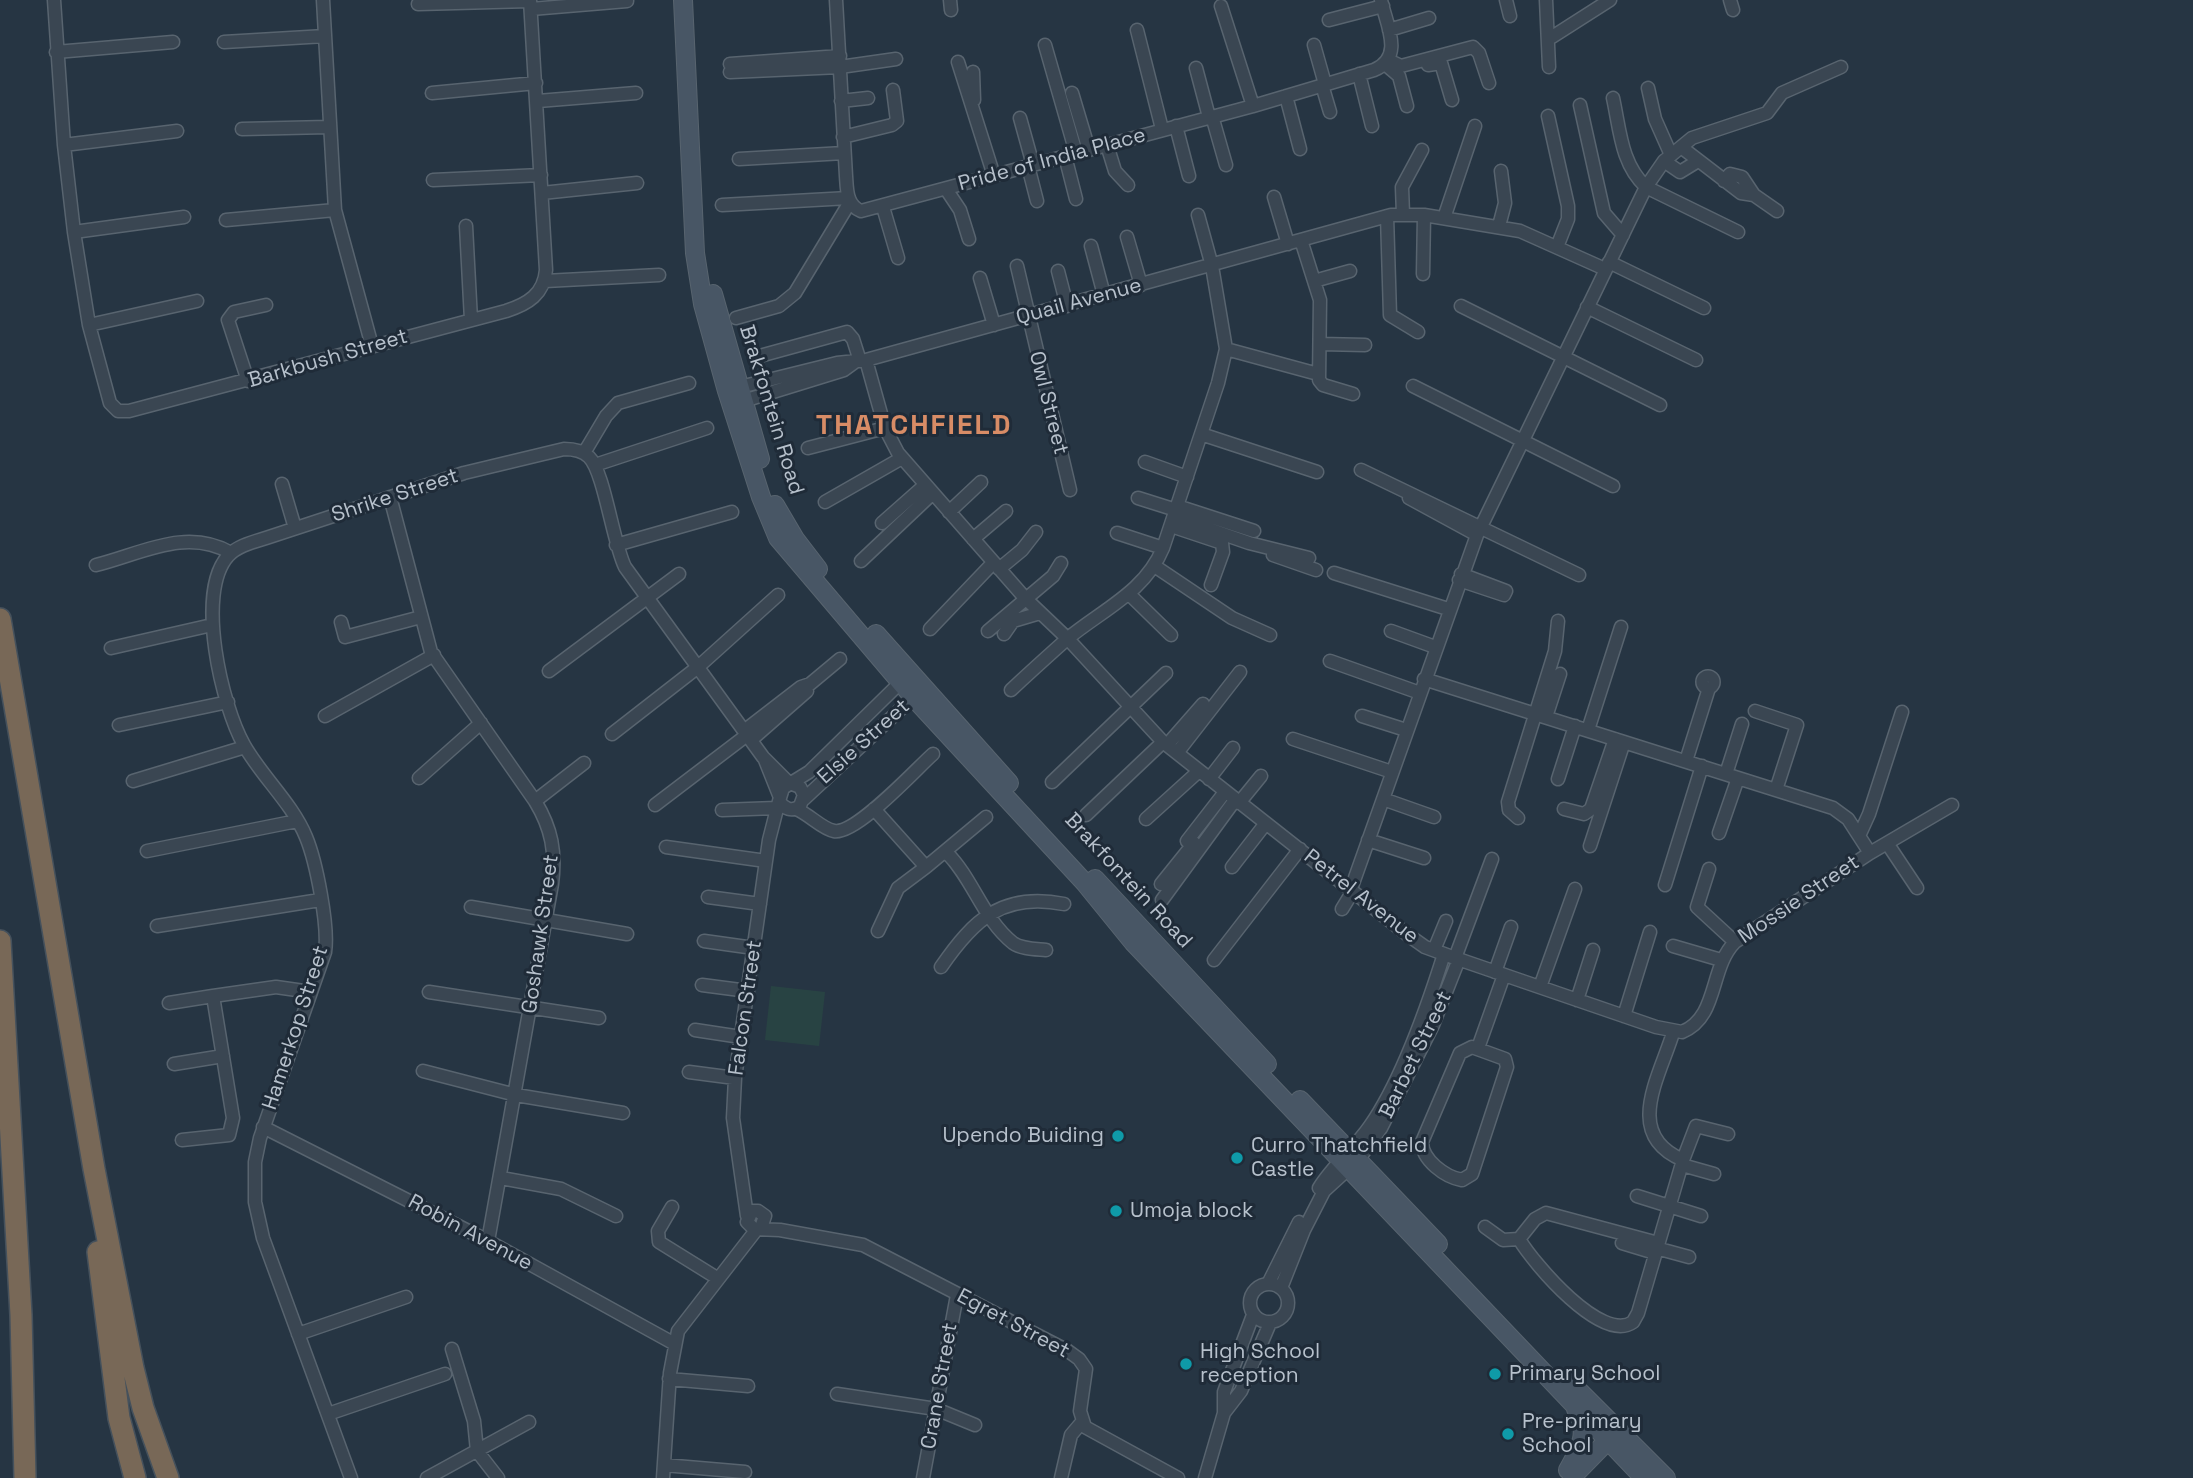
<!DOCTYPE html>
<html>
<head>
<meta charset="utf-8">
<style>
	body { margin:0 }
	canvas { display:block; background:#263543 }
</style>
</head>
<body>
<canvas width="2193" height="1478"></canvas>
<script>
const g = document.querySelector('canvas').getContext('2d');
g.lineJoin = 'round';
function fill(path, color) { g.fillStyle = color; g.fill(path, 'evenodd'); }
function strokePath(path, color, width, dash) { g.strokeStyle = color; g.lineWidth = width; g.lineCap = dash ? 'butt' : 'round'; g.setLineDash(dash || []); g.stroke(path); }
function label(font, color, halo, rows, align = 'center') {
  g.font = font + ' "Space Grotesk",sans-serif'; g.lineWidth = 6; g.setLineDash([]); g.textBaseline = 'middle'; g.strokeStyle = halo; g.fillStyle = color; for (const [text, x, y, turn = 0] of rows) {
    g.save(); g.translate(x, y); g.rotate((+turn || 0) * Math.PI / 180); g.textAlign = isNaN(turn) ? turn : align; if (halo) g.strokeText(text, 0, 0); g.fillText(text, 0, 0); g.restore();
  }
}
fill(new Path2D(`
	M771,986L825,992L819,1046L765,1040Z`), '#284343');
const street = new Path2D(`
	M54,0L64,145L74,232L89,325L110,403L118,411H129L506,311C528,304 544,294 546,270L530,0
	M323,0L335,210L372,346
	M836,0L846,176C847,189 846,205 861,211L1253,106L1374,70C1405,57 1386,24 1381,0
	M950,0L951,10
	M1506,0L1510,16
	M1546,0L1549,67
	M1730,0L1733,10
	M418,4L530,1
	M1221,6L1253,106
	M531,9L627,1
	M1329,20L1383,6
	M1137,30L1162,129
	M1389,30L1429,18
	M1552,37L1610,0
	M224,42L325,36
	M1045,45L1076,153
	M1314,45L1325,84
	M56,52L173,42
	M1388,60L1401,66L1473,47L1479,53L1489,83
	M958,62L994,176
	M730,64L840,56
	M1385,64L1399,76L1407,106
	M1428,65L1441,63L1452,100
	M1196,68L1209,117
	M730,72L840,67L896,59
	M973,72L974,100
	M1359,74L1372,126
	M1322,85L1330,112
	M1648,88L1655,119L1671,155
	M432,93L536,83
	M1072,93L1089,150
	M1286,96L1300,149
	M1613,98C1620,130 1621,164 1646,187L1738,232
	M538,101L636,93
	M841,101L868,98
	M1580,105L1604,213L1623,235
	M1212,116L1226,165
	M1548,116L1568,206V219L1557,247
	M1020,118L1033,165
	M1176,126L1189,176
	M242,129L328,127
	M843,137L892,125L897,121L893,90
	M64,145L177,131
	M1107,145L1115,171L1128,185
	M1681,147L1741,193L1754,195L1777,211
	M1065,156L1076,199
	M739,159L844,153
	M1664,161L1680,172L1698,161
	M1028,166L1037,201
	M433,180L541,175
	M1724,181L1730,174L1742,177L1754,195
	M946,189L960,210L969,239
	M542,193L637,183
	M1274,197L1288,244
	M722,205L849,198
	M883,207L898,258
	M1403,215L1402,187L1422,150
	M1387,216L1390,315L1418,332
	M1444,218L1475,126
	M226,220L335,210
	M466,226L471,320
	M1499,226L1505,203L1501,171
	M74,232L184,217
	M1127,237L1141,285
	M1301,240L1320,300L1319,380L1323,385L1353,394
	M1091,246L1104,295
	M1609,262L1704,308
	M1017,266L1070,490
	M1058,271L1067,306
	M1423,274L1424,215
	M980,278L994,325
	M545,281L659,275
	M1314,281L1350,271
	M1461,306L1660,405
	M1587,307L1696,360
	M736,318L779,306L795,293L850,202
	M89,325L197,301
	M1321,344L1365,345
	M1226,349L1318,374
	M756,357L847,332L853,339L860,361
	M866,360L885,428L898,453L1025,598L1068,639L1163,742L1408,935L1425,947L1455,958L1656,1027L1682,1032C1719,1017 1709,968 1735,942L1870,853L1952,805
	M248,381L228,320L234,312L266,305
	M1413,386L1613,486
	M732,389L837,363L866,360L1391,215H1424L1520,231L1605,269
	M737,403L844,370L855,362
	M1201,434L1317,472
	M808,448L885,428
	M584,453L606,416L618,403L689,383
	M1145,462L1187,477
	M595,465L707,428
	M1361,470L1579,575
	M282,484L295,528
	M390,497L431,652L535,801C552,829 556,852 552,884L488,1241
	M1138,498L1176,510
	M1409,498L1477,535
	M825,502L902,458
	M1177,506L1254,531
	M949,512L981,482
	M1174,517L1249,543L1309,558
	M882,523L925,485
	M1171,526L1222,543L1223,552L1211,585
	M1117,533L1163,548
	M973,539L1006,511
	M616,545L732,512
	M1273,555L1316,570
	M861,561L933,493
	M96,565C141,554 186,527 231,553
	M1156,567L1232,618L1270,635
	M999,569L1022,550L1036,532
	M1334,573L1448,609
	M1459,580L1504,595L1506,591L1461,574
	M1129,594L1171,635
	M341,622L345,637L421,617
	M930,629L993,563
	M988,631L1053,576L1061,563
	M1391,631L1435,647
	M1004,634L1013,621L1040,613
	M111,648L212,625
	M1330,661L1420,693
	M549,671L679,574
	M1702.5 682a5.5 5.5 0 1 1 11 0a5.5 5.5 0 1 1-11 0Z
	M1424,679L1833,808L1848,819L1870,853
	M1011,690C1029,673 1048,656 1067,639C1102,610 1145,592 1163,548L1218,383L1226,349L1212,266L1198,215
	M1755,711L1797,725L1776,790
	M325,716L434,655
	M1362,716L1406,730
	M1546,717L1560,674
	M119,725L228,702
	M1588,730L1621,627
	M744,731L801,687L810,684L840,659
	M612,734L698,667L778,595
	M1293,739L1392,772
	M751,740L807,691
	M1167,745L1203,704
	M1177,753L1240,672
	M765,760L779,795
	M1686,761L1709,688
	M1726,774L1742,724
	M419,778L481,723
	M1209,779L1233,748
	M1558,779L1575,726
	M133,781L245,747
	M1052,782L1166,673
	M792,784L800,787L804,795L800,806C792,812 784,809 779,801L783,788L809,772L905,678
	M804,799L919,692
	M1383,799L1434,817
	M535,801L584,763
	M1239,803L1261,776
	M655,805L747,735
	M796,809C809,814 822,829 834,831C856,835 916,769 933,754
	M874,809L926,867L986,817
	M1564,809L1584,814L1591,809L1615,739
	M722,810L776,808
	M1086,815L1163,742
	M1518,818L1509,810L1508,802L1555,651L1558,621
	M1146,819L1199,771
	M1719,833L1738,778
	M1859,836L1869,814L1902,712
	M1368,840L1424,858
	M1187,841L1225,792
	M1887,843L1917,888
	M1590,846L1624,742
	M666,847L766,861
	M147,851L297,821
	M947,853C973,879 983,919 1013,943C1021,949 1036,949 1046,950
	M1232,867L1266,823
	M1709,869L1697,907L1735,942
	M1161,884L1194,843
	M1665,885L1702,766
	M1351,889L1477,535L1646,187L1664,161L1692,138L1767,113L1782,93L1841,67
	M708,897L760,904
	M1162,900L1235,800
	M471,907L627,934
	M1342,909L1353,891
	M157,926L320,900
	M878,931L898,888L926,867
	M704,941L754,948
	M1673,946L1721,960
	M1434,950L1446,921
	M1455,958L1492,859
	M1214,960L1300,849
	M941,967C974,919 1003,892 1064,904
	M1495,972L1511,927
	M702,985L748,991
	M1540,987L1575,889
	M429,992L599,1018
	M213,996L276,987L311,992
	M1577,1000L1593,950
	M169,1003L213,996L233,1118L229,1135L182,1140
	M1624,1016L1650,932
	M695,1030L741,1037
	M1472,1047L1505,1059L1507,1067L1472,1174L1462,1180C1445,1177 1422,1160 1422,1142L1460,1053Z
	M1478,1048L1504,975
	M174,1064L223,1056
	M423,1071L516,1095L623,1113
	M689,1072L735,1078
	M263,1127L488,1241L673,1343
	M1683,1160L1696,1126L1728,1134
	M1682,1165L1714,1174
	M501,1178L561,1189L616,1216
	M1319,1188C1333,1165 1355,1148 1370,1126C1402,1080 1427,1008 1444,954
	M1637,1196L1701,1216
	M672,1207L658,1231L659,1242L717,1278
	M747,1216L733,1118L735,1078L769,840L779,801
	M1485,1227L1503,1240L1519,1239
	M761,1228L765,1216L758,1211H752L747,1222L754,1229L780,1230L863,1245L1068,1351L1079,1359L1086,1369L1080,1411L1085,1427L1178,1478
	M1622,1243L1655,1253
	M1658,1243L1546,1213L1535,1219L1519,1239C1534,1264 1602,1344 1633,1322L1638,1313L1683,1160C1623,1135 1659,1078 1673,1033
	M1656,1248L1689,1257
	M1250 1303a19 19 0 1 1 38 0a19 19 0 1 1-38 0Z
	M1268,1284L1299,1222
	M1281,1288L1304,1230L1324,1191L1358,1160L1381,1128L1433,1025L1459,959
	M298,1334L406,1297
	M452,1349L474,1421L477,1451L498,1478
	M669,1379L748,1386
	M837,1394L936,1409L975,1425
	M1224,1413L1241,1391L1270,1323
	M328,1414L445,1374
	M664,1465L745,1472
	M351,1478L263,1238L255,1202V1162L260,1138L325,952C329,926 316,861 306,837C292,803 262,777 244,745C222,706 195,593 228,556C237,546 253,542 266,538L464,473L564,449C573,449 583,451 589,457C604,471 613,543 625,567L763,757L790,784
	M427,1478L529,1422
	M663,1478L670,1373L678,1331L757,1229
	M923,1478L957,1295
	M1061,1478L1071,1435L1082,1422
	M1205,1478L1224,1413V1392L1253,1315`);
const secondary = new Path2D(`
	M683,0L695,253L703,304L727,391L761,497L778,538L914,698L1085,883L1133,942L1644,1478
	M713,294L760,459
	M775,505L795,539L818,569
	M876,634L1009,783
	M1095,879L1267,1064
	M1300,1100L1438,1244
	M1571,1383L1666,1478
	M1568,1470C1580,1449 1590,1432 1576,1409
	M1572,1477L1616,1432`);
const highway = new Path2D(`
	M0,619L94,1169L133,1368L143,1408L168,1478
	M0,941L21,1315L25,1478
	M98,1252L119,1418L135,1478`);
strokePath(street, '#58646f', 15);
strokePath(secondary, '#58646f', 20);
strokePath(highway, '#45515c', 24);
strokePath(street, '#3a4652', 12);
strokePath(secondary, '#485665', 18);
strokePath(highway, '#786857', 21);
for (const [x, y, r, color] of [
	[1118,1136,7,"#0f9aa8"],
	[1237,1158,7,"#0f9aa8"],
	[1116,1211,7,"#0f9aa8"],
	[1186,1364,7,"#0f9aa8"],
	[1495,1374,7,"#0f9aa8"],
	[1508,1434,7,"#0f9aa8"]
]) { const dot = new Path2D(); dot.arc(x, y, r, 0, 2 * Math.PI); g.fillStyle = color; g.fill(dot); strokePath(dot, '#1f2b38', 2.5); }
label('21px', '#b7c1cc', '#1f2b38', [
	["Pride of India Place",1052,160,-15],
	["Quail Avenue",1079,302,-15],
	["Barkbush Street",328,359,-16],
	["Owl Street",1048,403,76],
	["Brakfontein Road",771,410,73],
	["Shrike Street",395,496,-18],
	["Elsie Street",864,742,-42],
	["Brakfontein Road",1128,881,47],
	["Petrel Avenue",1361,897,38],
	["Mossie Street",1799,900,-34],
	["Goshawk Street",541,934,-82],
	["Falcon Street",746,1008,-82],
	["Hamerkop Street",296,1028,-72],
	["Barbet Street",1416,1055,-64],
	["Robin Avenue",470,1233,28],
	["Egret Street",1013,1324,28],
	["Crane Street",940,1386,-80]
]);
label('21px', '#b7c1cc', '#1f2b38', [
	["Upendo Buiding",1104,1136,"right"],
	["Curro Thatchfield",1251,1146],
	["Castle",1251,1170],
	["Umoja block",1130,1211],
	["High School",1200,1352],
	["reception",1200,1376],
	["Primary School",1509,1374],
	["Pre-primary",1522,1422],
	["School",1522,1446]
], 'left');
g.letterSpacing = '2px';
label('bold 28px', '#d88c66', '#1f2b38', [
	["THATCHFIELD",914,426]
]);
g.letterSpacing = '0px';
</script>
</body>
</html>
